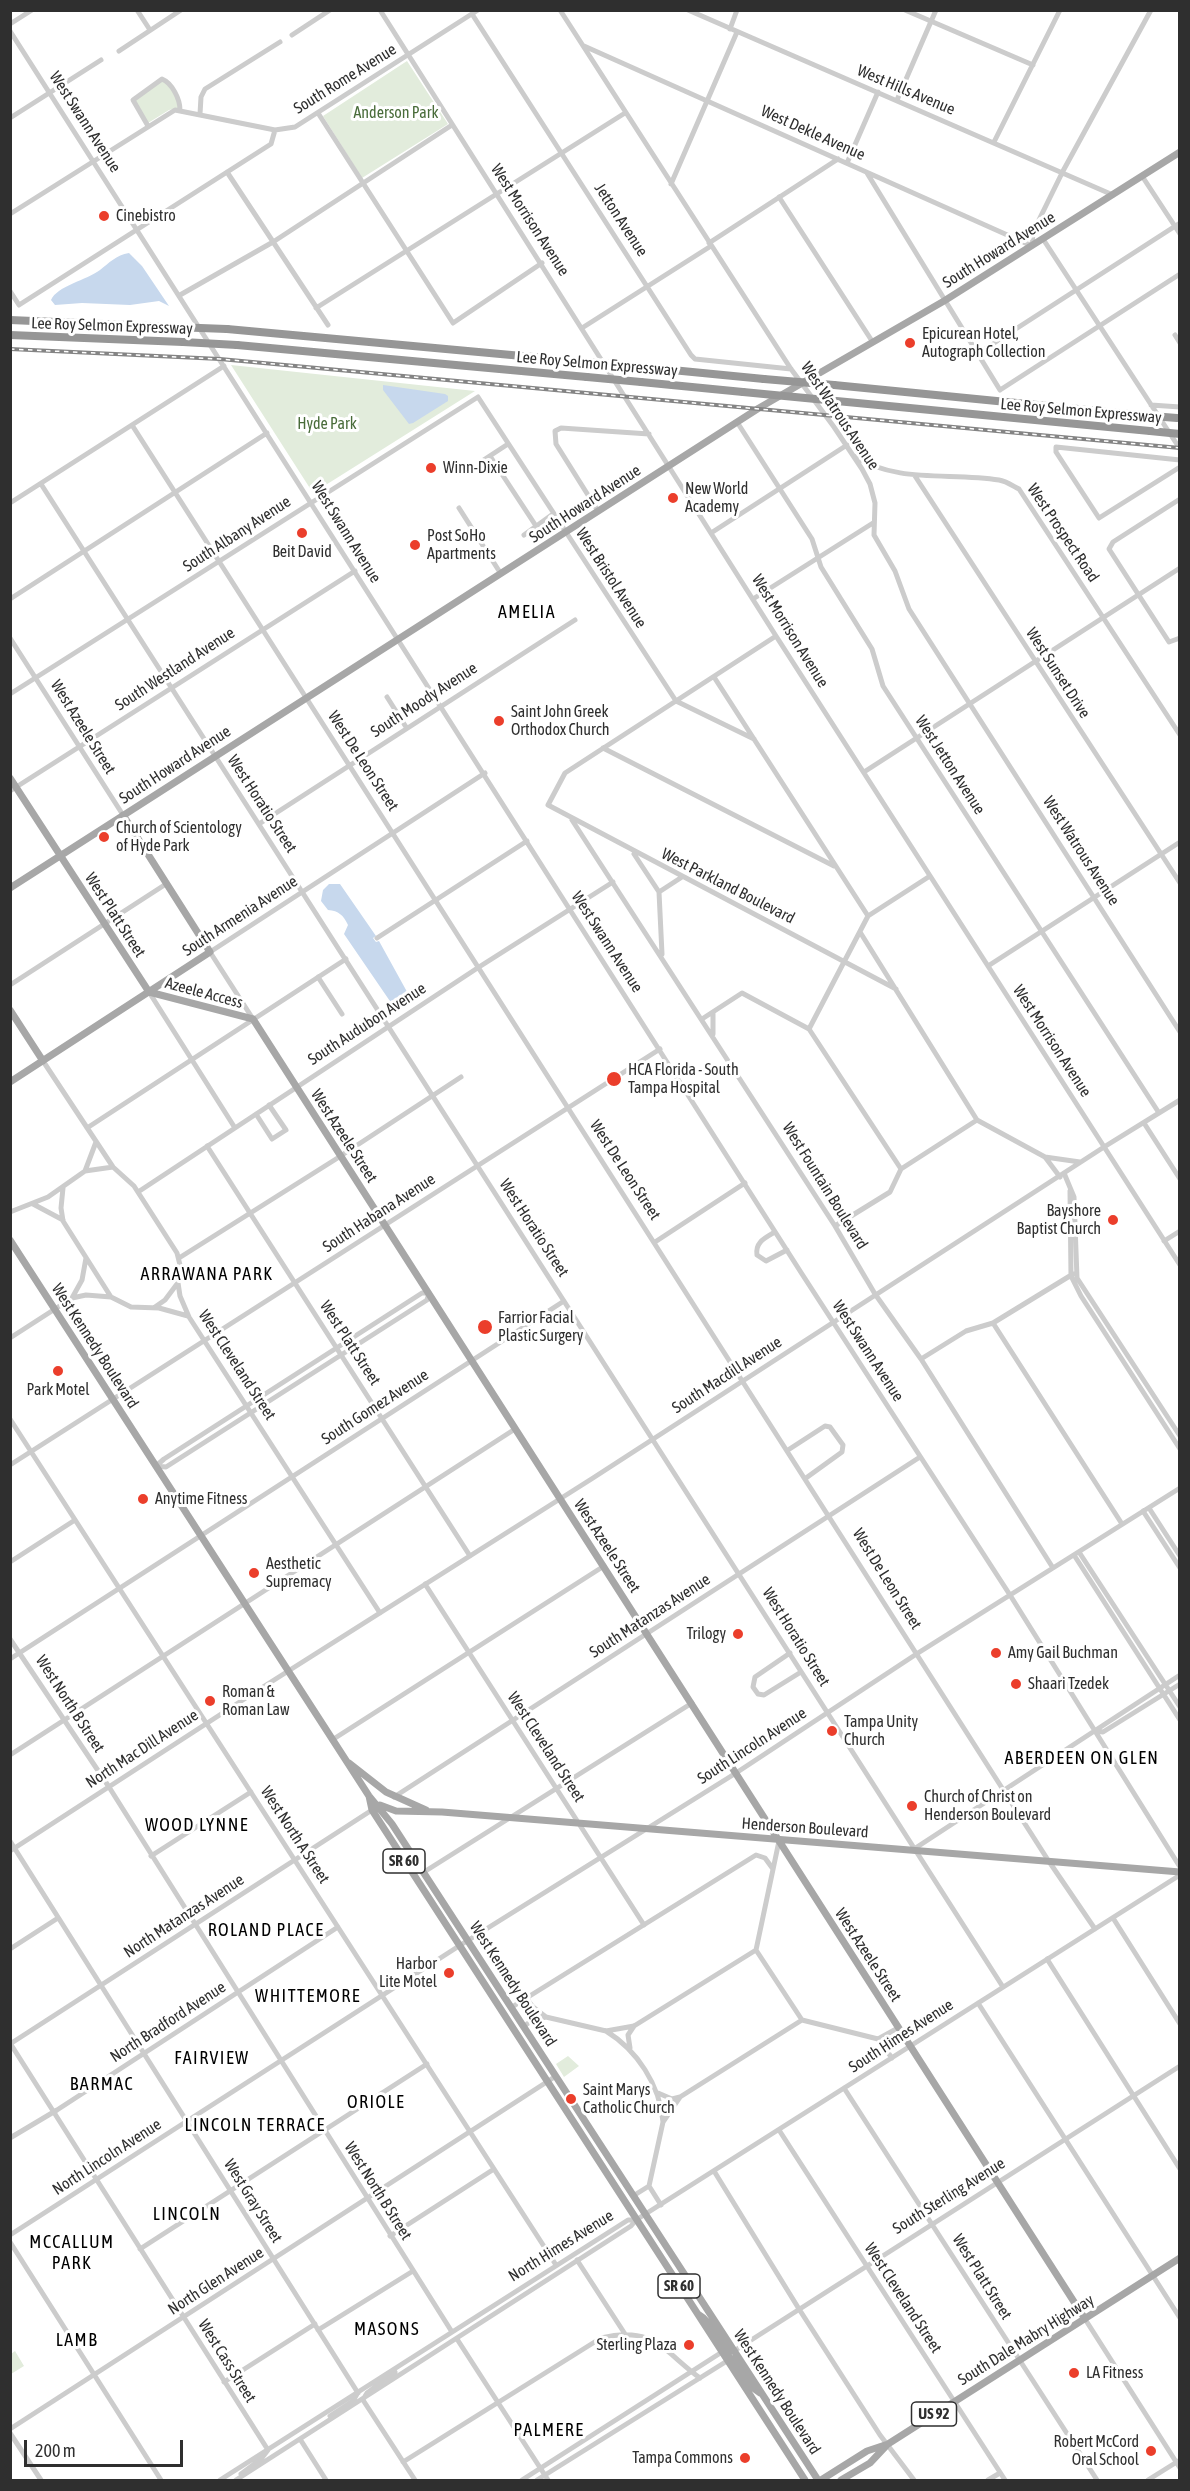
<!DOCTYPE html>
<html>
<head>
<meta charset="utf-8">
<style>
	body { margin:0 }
	#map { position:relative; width:1190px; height:2491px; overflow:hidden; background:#fff; font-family:"Asap Condensed",sans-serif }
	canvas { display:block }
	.frame { position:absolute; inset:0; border:12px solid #2f2f2f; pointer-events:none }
	.scale { position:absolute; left:24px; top:2440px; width:159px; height:27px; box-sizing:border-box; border:3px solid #2f2f2f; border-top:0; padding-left:8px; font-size:18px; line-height:21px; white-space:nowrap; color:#2f2f2f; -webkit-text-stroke:4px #fff; paint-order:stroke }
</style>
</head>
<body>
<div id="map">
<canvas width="1190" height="2491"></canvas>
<div class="frame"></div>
<div class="scale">200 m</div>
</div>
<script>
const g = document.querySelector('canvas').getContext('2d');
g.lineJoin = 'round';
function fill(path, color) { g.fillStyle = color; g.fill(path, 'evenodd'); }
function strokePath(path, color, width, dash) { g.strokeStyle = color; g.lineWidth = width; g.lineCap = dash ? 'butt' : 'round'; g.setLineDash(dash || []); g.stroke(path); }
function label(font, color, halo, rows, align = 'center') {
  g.font = font + ' "Asap Condensed",sans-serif'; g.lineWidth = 6; g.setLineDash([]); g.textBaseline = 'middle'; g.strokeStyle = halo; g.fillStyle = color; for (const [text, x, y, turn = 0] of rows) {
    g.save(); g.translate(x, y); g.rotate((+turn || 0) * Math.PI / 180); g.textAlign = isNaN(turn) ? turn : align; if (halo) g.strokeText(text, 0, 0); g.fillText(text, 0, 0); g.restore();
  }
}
fill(new Path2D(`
	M407,61L448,124L362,178L323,116Z
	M162,80L165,81L180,102L178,108L169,110L148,123L133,100Z
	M231,365L475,391L313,493Z
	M568,2056L579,2066L564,2077L556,2064Z
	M15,2351L24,2366L11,2374V2354Z`), '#e2ecdc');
fill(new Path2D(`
	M129,253L142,266L169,306L159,301L130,305L82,303L55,305L51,300C57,286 87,280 100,270C109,263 116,255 129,253Z
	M383,385L445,394L448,396V401L413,423L409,424L383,390Z
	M329,884H340L376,936L373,938L376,942L379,941L411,999L396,1010L344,934L348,925C343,915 339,911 328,910L321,901L323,890Z`), '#c7d8ed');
strokePath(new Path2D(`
	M137,10L150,30
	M380,10L776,636L1180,1265
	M560,10L791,369L834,427L862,469L870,484L875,503L874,535L895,571L909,609L1180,1032
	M688,10L1113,195
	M905,10L1033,65
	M472,14L691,355L695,359L791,369
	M10,24L32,10
	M730,29L737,10
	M10,31L802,1274L1010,1595L1180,1867
	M292,35L330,10
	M584,46L1032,246L1033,232L1063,171L1151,10
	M119,51L181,10
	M897,100L936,10
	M318,113L453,323L542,263
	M200,114L201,97L205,89L280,42
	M10,118L101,60
	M148,126L133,100L162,79C172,83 180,99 180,110
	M994,142L1060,10
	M847,163L878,92
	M227,172L328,325
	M867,173L1000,390L1180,274
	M1142,176L1180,234
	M671,184L737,32
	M779,197L872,341
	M10,214L175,110L275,130L295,127L478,10
	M1043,239L1180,449
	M709,243L838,159
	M10,291L19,305L271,144L275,130
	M180,295L273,242L452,125
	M316,308L625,113
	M582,328L711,246
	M1175,335L1180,343
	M977,354L1180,223
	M1151,405L1180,407
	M737,422L812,539L821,567L872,649L883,686L1159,1113
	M132,425L1048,1860L1095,1929
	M490,456L536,526
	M854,456C898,484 950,472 999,480C1006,481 1013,486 1019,489L1180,735
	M1180,460L1056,447V452L1099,518L1180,467
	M479,463L508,444
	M915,476L1180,883
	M41,484L1003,1987
	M1180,499L1113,542L1109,549L1169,642L1180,638
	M10,503L224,366
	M459,508L501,574
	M598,511L556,444L555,431L561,428L649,434
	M711,533L847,445
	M524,535L553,514
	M10,599L267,433
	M753,599L873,523
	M776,636L565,773L548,805L896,989
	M10,638L123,815
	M714,677L868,916
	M10,694L478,397L676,701L754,739
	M387,697L406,727
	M603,748L834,866
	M864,772L1180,568
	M10,791L355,571
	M572,820L835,1226L875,1294L921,1359L1053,1568
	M259,824L575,620
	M634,854L659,892L662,954
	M659,892L682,877
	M860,932L977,1120L1045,1157L1060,1177
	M377,938L527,841
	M988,966L1180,842
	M318,977L342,1014
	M10,985L166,884
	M149,992L235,1128
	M253,1019L210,952L485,773
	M702,1019L742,993L809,1029L901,1169
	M809,1029L868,916L930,876
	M713,1034V1012
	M43,1061L113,1167L134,1186L177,1253L181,1269L178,1283L180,1296L189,1317L380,1613
	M256,1114L272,1139L286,1130L269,1105
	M1144,1123L1180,1179
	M87,1128L346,959
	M207,1146L470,1556
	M1045,1157L1080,1162
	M85,1171L96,1142
	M1064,1173L1074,1197L1077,1278L1180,1436
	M63,1188L61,1208L63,1221L111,1297
	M1070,1191L1071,1276L1081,1296L1180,1449
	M138,1192L479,967L613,882
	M33,1204L63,1220
	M10,1212L48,1197L85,1171L113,1167
	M835,1226L890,1192L901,1169L977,1120
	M775,1232C765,1238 755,1242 757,1255L766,1261L787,1250
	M1164,1241L1180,1231
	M655,1242L745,1183
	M179,1258L336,1159L461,1077
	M422,1293H429L427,1300L166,1467L156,1466L164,1459Z
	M72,1298L82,1280L86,1258
	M155,1307L165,1300L177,1284
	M993,1323L1122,1524
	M10,1338L72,1298L86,1295L111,1297L131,1307L159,1308L188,1316
	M921,1359L966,1331L993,1323L1073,1274
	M10,1419L556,2265
	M788,1450L825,1426L830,1427L843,1445L842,1452L806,1478
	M10,1465L660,1049
	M1149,1508L1180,1556
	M1143,1511L1180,1568
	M1079,1552L1180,1707
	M1074,1555L1180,1720
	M10,1562L75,1520
	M425,1584L644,1925
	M10,1639L109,1787L452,2332
	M790,1653L755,1677L753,1687L758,1694L764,1695L801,1672
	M10,1659L564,1301
	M1096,1731L1103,1732L1180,1684
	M332,1740L604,1566
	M10,1755L515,1429
	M394,1797L920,1457
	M10,1841L358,2393
	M779,1841L756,1950L802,2020
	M914,1849L1180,1675
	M10,1851L252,1694L593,1478L1104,1147L1180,1100
	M151,1856L251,1792
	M424,1872L692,1703
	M1113,1918L1180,2024
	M10,1949L58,1918
	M1047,1959L1180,2169
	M526,1998L533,2007L546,2017
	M978,2003L1180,2318
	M512,2007L756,1855L765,1858L773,1869
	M524,2026L533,2020L546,2017L606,2031L634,2026L756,1950
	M606,2031C637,2050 660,2085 663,2122
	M878,2039L898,2028
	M10,2043L268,2450L261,2459L241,2474
	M10,2044L372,1810
	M630,2048L628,2035L634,2026
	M844,2088L1097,2480
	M658,2093L672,2099L680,2097
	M779,2130L1005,2480
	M10,2138L57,2110L338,1927
	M714,2171L799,2309L880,2435L914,2480
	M633,2196L649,2186
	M661,2205L649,2186L663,2122L680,2097L802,2020L878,2039L892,2058
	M10,2235L459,1946L736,1773L918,1653L1180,1488
	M390,2236L494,2169
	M10,2242L161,2480
	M140,2249L427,2064
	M577,2260L625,2334
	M1085,2319L1180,2468
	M318,2330L413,2271
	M457,2339L548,2480
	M734,2351L1180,2066
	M224,2382L315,2324
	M364,2398L367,2393L395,2372
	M363,2400L415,2480
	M330,2416L353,2401L357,2394
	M10,2429L556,2076
	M10,2433L41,2480
	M300,2439L326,2480
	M403,2462L601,2338C654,2325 663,2351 700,2378
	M220,2480L628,2220H636
	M236,2480L631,2226L636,2220L1180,1875
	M522,2480L722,2352
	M537,2480L727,2361
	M988,2480L1000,2473
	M1148,2480L1180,2460`), '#ccc', 5);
strokePath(new Path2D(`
	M10,778L149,992
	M10,888L759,408L944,301L1180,152
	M149,992L253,1019L1085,2319
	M10,1010L43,1061
	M10,1082L210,952L123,815
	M10,1240L369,1796L392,1824L818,2480
	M349,1763L386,1792L426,1810
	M369,1796L372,1810L805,2480
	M380,1805L396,1811L442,1812L1180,1872
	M698,2314C713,2322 716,2345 732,2351
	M724,2354C741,2362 744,2384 760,2393
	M821,2480L867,2451L888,2444L1180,2258
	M841,2480L870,2463L886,2446`), '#a7a7a7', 7);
strokePath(new Path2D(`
	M10,320L174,327
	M227,329L577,361
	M10,335L183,342
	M237,345L587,377
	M631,366L764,379
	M641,382L743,392
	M834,385L1139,415
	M826,400L1150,431`), '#969696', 8);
const rail = new Path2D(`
	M10,349L220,359L1180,448`);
strokePath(rail, '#848484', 4);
strokePath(rail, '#fff', 1.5, [4.5]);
strokePath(new Path2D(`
	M174,327L227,329
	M183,342L237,345
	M577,361L631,366
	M587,377L641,382
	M764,379L834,385
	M743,392L826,400
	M1139,415L1177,418
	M1150,431L1180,434`), '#969696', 8);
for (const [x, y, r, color] of [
	[104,216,6,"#eb3e2b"],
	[910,343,6,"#eb3e2b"],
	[431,468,6,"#eb3e2b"],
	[673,498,6,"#eb3e2b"],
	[302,533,6,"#eb3e2b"],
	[415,545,6,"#eb3e2b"],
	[499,721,6,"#eb3e2b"],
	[104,837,6,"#eb3e2b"],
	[614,1079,8,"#eb3e2b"],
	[1113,1220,6,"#eb3e2b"],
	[485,1327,8,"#eb3e2b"],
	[58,1371,6,"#eb3e2b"],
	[143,1499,6,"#eb3e2b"],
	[254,1573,6,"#eb3e2b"],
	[738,1634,6,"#eb3e2b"],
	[996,1653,6,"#eb3e2b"],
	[1016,1684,6,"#eb3e2b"],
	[210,1701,6,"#eb3e2b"],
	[832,1731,6,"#eb3e2b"],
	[912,1806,6,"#eb3e2b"],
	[449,1973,6,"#eb3e2b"],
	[571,2099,6,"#eb3e2b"],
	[689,2345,6,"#eb3e2b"],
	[1074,2373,6,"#eb3e2b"],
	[1151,2451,6,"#eb3e2b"],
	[745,2458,6,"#eb3e2b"]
]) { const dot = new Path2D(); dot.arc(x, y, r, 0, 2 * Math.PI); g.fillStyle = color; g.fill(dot); strokePath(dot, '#fff', 2); }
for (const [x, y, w] of [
	[404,1861,42],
	[679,2286,42],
	[934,2414,45]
]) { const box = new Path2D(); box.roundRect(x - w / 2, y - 12, w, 24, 4.5); g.fillStyle = '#fff'; g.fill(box); strokePath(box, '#2f2f2f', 1.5); }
label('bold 15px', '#2f2f2f', null, [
	["SR 60",404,1861],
	["SR 60",679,2286],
	["US 92",934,2414]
]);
label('16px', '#2f2f2f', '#fff', [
	["South Rome Avenue",345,79,-32],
	["West Hills Avenue",906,90,23],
	["West Swann Avenue",85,122,57],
	["West Dekle Avenue",813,133,24],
	["West Morrison Avenue",530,220,57],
	["Jetton Avenue",621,220,57],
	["South Howard Avenue",999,250,-32],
	["Lee Roy Selmon Expressway",112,326,2],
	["Lee Roy Selmon Expressway",597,364,5],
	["Lee Roy Selmon Expressway",1081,411,5],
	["West Watrous Avenue",840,416,56],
	["South Howard Avenue",585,504,-33],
	["West Swann Avenue",346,532,58],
	["West Prospect Road",1063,533,56],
	["South Albany Avenue",237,534,-33],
	["West Bristol Avenue",611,578,57],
	["West Morrison Avenue",790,631,58],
	["South Westland Avenue",175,669,-33],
	["West Sunset Drive",1058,673,57],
	["South Moody Avenue",424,700,-33],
	["West Azeele Street",83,727,58],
	["West De Leon Street",363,761,57],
	["South Howard Avenue",175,765,-33],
	["West Jetton Avenue",950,765,57],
	["West Horatio Street",262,804,57],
	["West Watrous Avenue",1081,851,57],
	["West Parkland Boulevard",728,886,27],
	["West Platt Street",115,915,57],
	["South Armenia Avenue",240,916,-33],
	["West Swann Avenue",607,942,57],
	["Azeele Access",204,993,15],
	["South Audubon Avenue",367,1024,-33],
	["West Morrison Avenue",1052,1041,57],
	["West Azeele Street",344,1136,57],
	["West De Leon Street",625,1170,57],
	["West Fountain Boulevard",825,1186,58],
	["South Habana Avenue",379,1213,-33],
	["West Horatio Street",534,1228,57],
	["West Platt Street",350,1343,57],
	["West Kennedy Boulevard",95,1346,57],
	["West Swann Avenue",868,1351,57],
	["West Cleveland Street",237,1365,57],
	["South Macdill Avenue",727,1375,-33],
	["South Gomez Avenue",375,1407,-33],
	["West Azeele Street",607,1546,57],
	["West De Leon Street",887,1579,58],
	["South Matanzas Avenue",650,1616,-33],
	["West Horatio Street",796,1637,58],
	["West North B Street",70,1704,57],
	["South Lincoln Avenue",752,1746,-33],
	["West Cleveland Street",546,1747,57],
	["North Mac Dill Avenue",142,1749,-33],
	["Henderson Boulevard",805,1828,4],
	["West North A Street",295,1835,57],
	["North Matanzas Avenue",184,1916,-33],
	["West Azeele Street",868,1955,57],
	["West Kennedy Boulevard",513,1984,57],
	["North Bradford Avenue",168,2022,-33],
	["South Himes Avenue",901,2036,-33],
	["North Lincoln Avenue",107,2157,-33],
	["West North B Street",378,2191,58],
	["South Sterling Avenue",949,2196,-32],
	["West Gray Street",253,2201,58],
	["North Himes Avenue",561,2246,-32],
	["West Platt Street",982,2277,58],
	["North Glen Avenue",216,2281,-33],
	["West Cleveland Street",903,2298,57],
	["South Dale Mabry Highway",1026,2340,-32],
	["West Cass Street",227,2361,58],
	["West Kennedy Boulevard",777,2392,57]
]);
label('16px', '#496c3a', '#fff', [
	["Anderson Park",396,113],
	["Hyde Park",327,424]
]);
label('16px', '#2f2f2f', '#fff', [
	["Cinebistro",116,216],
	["Epicurean Hotel,",922,334],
	["Autograph Collection",922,352],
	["Winn-Dixie",443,468],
	["New World",685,489],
	["Academy",685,507],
	["Post SoHo",427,536],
	["Apartments",427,554],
	["Beit David",302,552,"center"],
	["Saint John Greek",511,712],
	["Orthodox Church",511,730],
	["Church of Scientology",116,828],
	["of Hyde Park",116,846],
	["HCA Florida - South",628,1070],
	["Tampa Hospital",628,1088],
	["Bayshore",1101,1211,"right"],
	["Baptist Church",1101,1229,"right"],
	["Farrior Facial",498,1318],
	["Plastic Surgery",498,1336],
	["Park Motel",58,1390,"center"],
	["Anytime Fitness",155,1499],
	["Aesthetic",266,1564],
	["Supremacy",266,1582],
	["Trilogy",726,1634,"right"],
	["Amy Gail Buchman",1008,1653],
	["Shaari Tzedek",1028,1684],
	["Roman &",222,1692],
	["Roman Law",222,1710],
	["Tampa Unity",844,1722],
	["Church",844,1740],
	["Church of Christ on",924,1797],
	["Henderson Boulevard",924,1815],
	["Harbor",437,1964,"right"],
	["Lite Motel",437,1982,"right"],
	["Saint Marys",583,2090],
	["Catholic Church",583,2108],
	["Sterling Plaza",677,2345,"right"],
	["LA Fitness",1086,2373],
	["Robert McCord",1139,2442,"right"],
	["Oral School",1139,2460,"right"],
	["Tampa Commons",733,2458,"right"]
], 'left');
g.letterSpacing = '1.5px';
label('18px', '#000', '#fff', [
	["AMELIA",527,612],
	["ARRAWANA PARK",207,1274],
	["ABERDEEN ON GLEN",1082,1758],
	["WOOD LYNNE",197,1825],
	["ROLAND PLACE",266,1930],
	["WHITTEMORE",308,1996],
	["FAIRVIEW",212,2058],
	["BARMAC",102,2084],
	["ORIOLE",376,2102],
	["LINCOLN TERRACE",255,2125],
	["LINCOLN",187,2214],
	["MCCALLUM",72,2242],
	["PARK",72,2263],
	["MASONS",387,2329],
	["LAMB",77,2340],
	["PALMERE",549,2430]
]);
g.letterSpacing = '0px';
</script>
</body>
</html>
